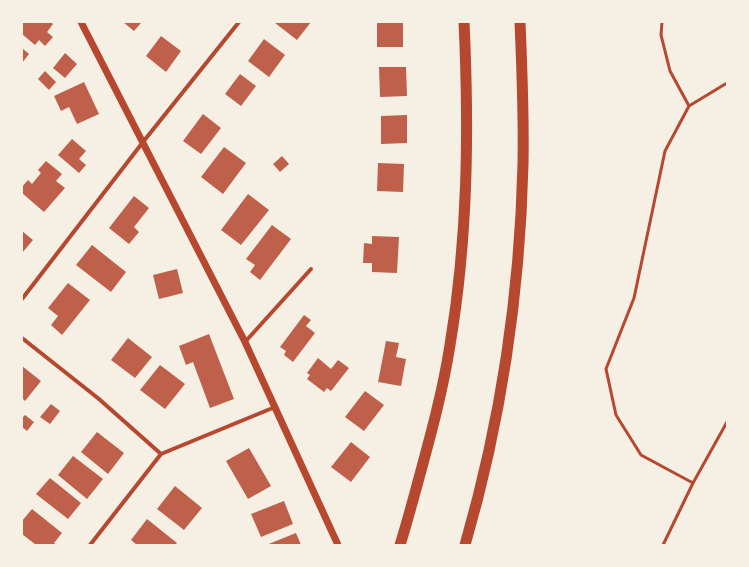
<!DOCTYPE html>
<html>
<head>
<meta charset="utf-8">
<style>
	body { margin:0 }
	#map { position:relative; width:749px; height:567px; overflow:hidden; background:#f6efe4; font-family:"Open Sans",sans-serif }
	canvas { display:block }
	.frame { position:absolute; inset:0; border:23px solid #f6efe4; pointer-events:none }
</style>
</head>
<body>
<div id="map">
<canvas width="749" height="567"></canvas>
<div class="frame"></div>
</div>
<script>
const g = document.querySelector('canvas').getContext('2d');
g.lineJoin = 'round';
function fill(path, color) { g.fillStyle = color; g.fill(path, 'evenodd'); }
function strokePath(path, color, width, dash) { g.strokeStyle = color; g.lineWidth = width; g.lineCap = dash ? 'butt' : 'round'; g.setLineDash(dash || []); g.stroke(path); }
fill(new Path2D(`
	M22,22H51L53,24L47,32L53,37L45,46L39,40L35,45L22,34Z
	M123,22H142L134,31Z
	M276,22H311L297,40L275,23Z
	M377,22H403V47H377Z
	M161,36L181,51L166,72L146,56Z
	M264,39L285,55L269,77L248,61Z
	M22,48L29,54L22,63Z
	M65,53L77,64L65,78L53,68Z
	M379,67H406L407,96L380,97Z
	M45,71L56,82L49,90L38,79Z
	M240,74L256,86L241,106L225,94Z
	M84,82L99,114L77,124L69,107L61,111L54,96Z
	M203,114L221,128L201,154L183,141Z
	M407,115V143L381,144V116Z
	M72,139L86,151L79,159L86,165L79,173L58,155Z
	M224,147L246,163L223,194L201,177Z
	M282,156L289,164L280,172L273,164Z
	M46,161L62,174L56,181L65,188L44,212L22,193V187L28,180L32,184L41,173L38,170Z
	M378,163L404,164L403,192L377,191Z
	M248,194L269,210L241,245L221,230Z
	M134,196L149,208L134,227L139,232L129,244L109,228Z
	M272,225L291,239L260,280L250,272L255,265L246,259Z
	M22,231L33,240L22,253Z
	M372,236L399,237L397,273L372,272V263H363L364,243L372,244Z
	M92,245L126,272L111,292L76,265Z
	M177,269L183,293L159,299L153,275Z
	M68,283L90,300L62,335L51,325L58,316L48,308Z
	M304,315L311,320L306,326L315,333L293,362L284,355L286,351L280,347Z
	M209,334L234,399L210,408L193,362L186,365L179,346Z
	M128,338L152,357L135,378L111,360Z
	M386,341L399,343L396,357L406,359L401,386L378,382Z
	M318,358L331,369L338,360L349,368L331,391L327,388L324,392L307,379L310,375L307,373Z
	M160,365L185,384L165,409L140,390Z
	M22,366L41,381L25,401L22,398Z
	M365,391L384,405L364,431L345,417Z
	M51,404L60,411L50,424L40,417Z
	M25,415L34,422L27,431L22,427V418Z
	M97,432L124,453L108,474L81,452Z
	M351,442L370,457L351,482L331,467Z
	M249,448L271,486L248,499L226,461Z
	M73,456L103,479L87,499L58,475Z
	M50,478L81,503L68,519L36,494Z
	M175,486L202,508L184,530L157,509Z
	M284,501L293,524L261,537L251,514Z
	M32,509L62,533L54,543L57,545H36L22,534V521Z
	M147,519L177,543L175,545H137L131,540Z
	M296,533L301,545H266Z`), '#bf614a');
strokePath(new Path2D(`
	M662,22L661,35L670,71L689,106
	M693,483L641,455L616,415L606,369L634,298L665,151L689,106L727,83
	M663,545L693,483L727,422`), '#b5482f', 3);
strokePath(new Path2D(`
	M22,299L143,142L239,22
	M22,338L99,399L161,454L275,407
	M245,342L311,269
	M90,545L161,454`), '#b5482f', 4);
strokePath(new Path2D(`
	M81,22L245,342L338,545`), '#b5482f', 7);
strokePath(new Path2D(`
	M400,545C407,523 413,500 419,478C431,434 443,390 450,345C468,238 469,130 464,22
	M465,545C501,421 520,292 523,164C524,117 522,69 520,22`), '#b5482f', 11);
</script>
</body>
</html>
